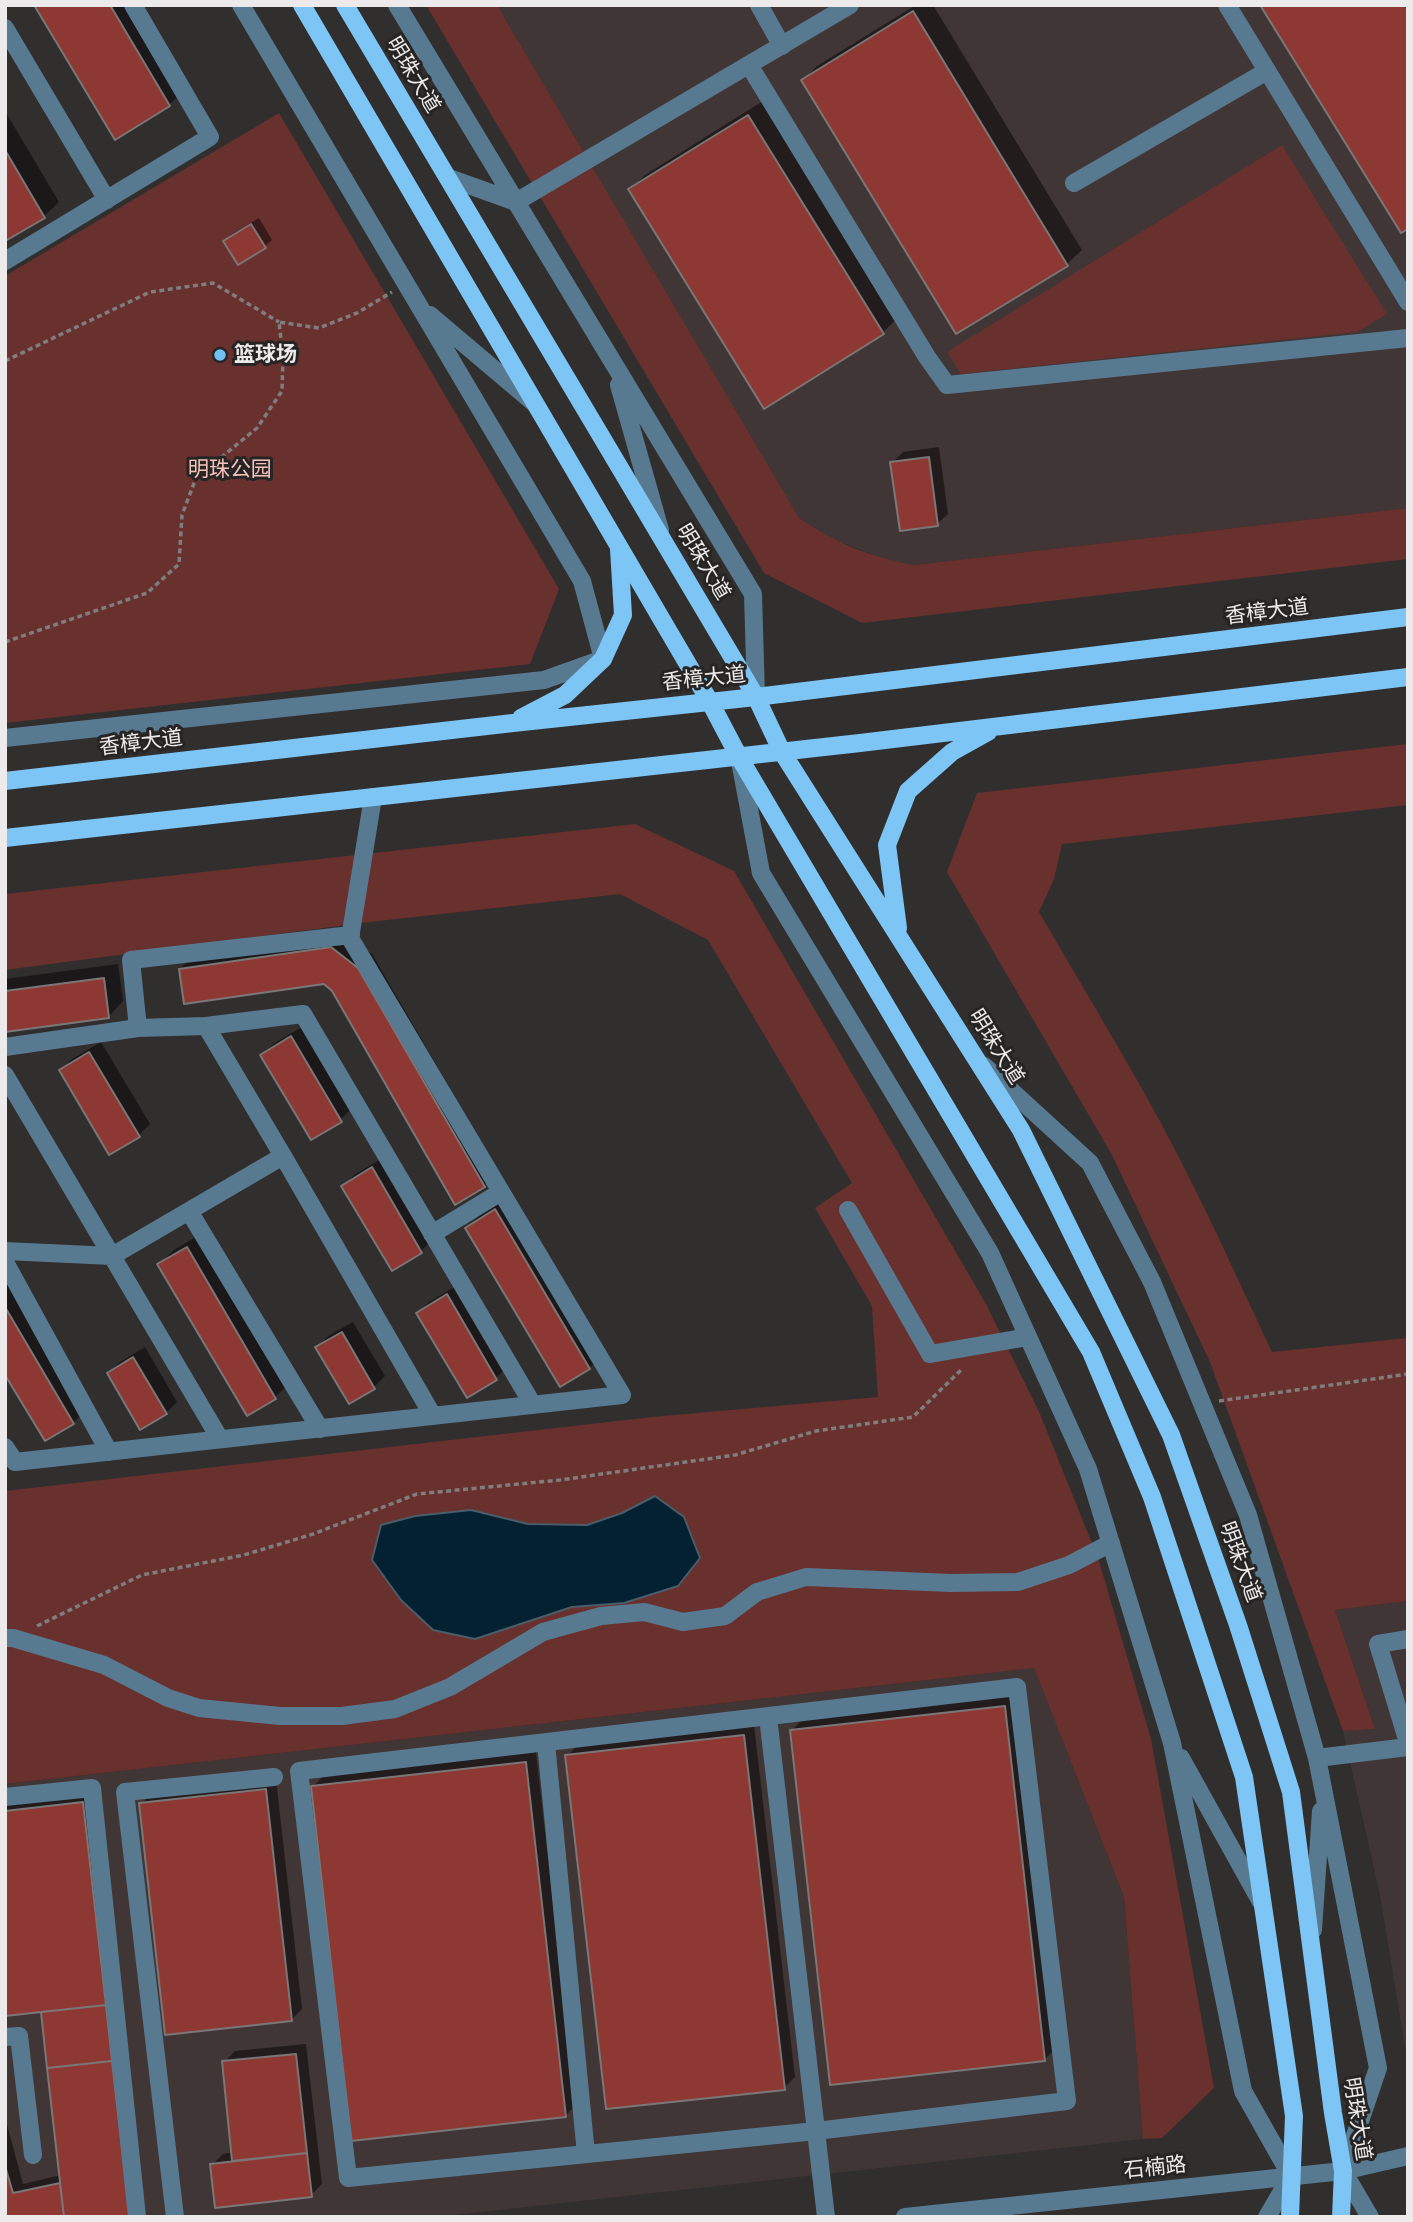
<!DOCTYPE html>
<html>
<head>
<meta charset="utf-8">
<style>
	body { margin:0 }
	#map { position:relative; width:1413px; height:2222px; overflow:hidden; background:#312e2e; font-family:"Work Sans",sans-serif }
	canvas { display:block }
	.frame { position:absolute; inset:0; border:7px solid #eceaea; pointer-events:none }
</style>
</head>
<body>
<div id="map">
<canvas width="1413" height="2222"></canvas>
<div class="frame"></div>
</div>
<script>
const g = document.querySelector('canvas').getContext('2d');
g.lineJoin = 'round';
function fill(path, color) { g.fillStyle = color; g.fill(path, 'evenodd'); }
function strokePath(path, color, width, dash) { g.strokeStyle = color; g.lineWidth = width; g.lineCap = dash ? 'butt' : 'round'; g.setLineDash(dash || []); g.stroke(path); }
function label(font, color, halo, rows, align = 'center') {
  g.font = font + ' "Work Sans","Noto Sans SC",sans-serif'; g.lineWidth = 6; g.setLineDash([]); g.textBaseline = 'middle'; g.strokeStyle = halo; g.fillStyle = color; for (const [text, x, y, turn = 0] of rows) {
    g.save(); g.translate(x, y); g.rotate((+turn || 0) * Math.PI / 180); g.textAlign = isNaN(turn) ? turn : align; if (halo) g.strokeText(text, 0, 0); g.fillText(text, 0, 0); g.restore();
  }
}
fill(new Path2D(`
	M497,5H1408V508L914,565L884,559L825,536L799,519Z
	M1408,1601V2065L1380,1895L1343,1731L1375,1729L1335,1610Z
	M1034,1668L1124,1897L1143,2139L435,2217H5V1784Z`), '#403635');
fill(new Path2D(`
	M426,5H497L799,518C835,543 871,557 914,565L1408,508V559L862,623L764,573Z
	M279,113L559,589L530,664L5,723V276Z
	M1282,145L1387,314L1357,332L961,374L947,352Z
	M1408,744V805L1062,844L1054,879L1039,912C1080,983 1123,1053 1162,1125C1202,1199 1236,1276 1272,1352L1408,1338V1601L1335,1610L1375,1729L1343,1731L1210,1362L1111,1153L947,872L977,793Z
	M635,824L734,871L986,1304L1040,1414L1099,1561L1151,1739L1214,2088L1162,2138L1143,2139L1124,1897L1034,1668L5,1784V1491L652,1417L878,1397L872,1306L815,1208L852,1183L708,940L620,894L361,923L5,970V894Z`), '#69312d');
const water = new Path2D(`
	M655,1496L684,1517L700,1558L678,1586L624,1603L572,1607L475,1639L433,1630L401,1600L372,1560L381,1525L415,1516L471,1510L528,1524L587,1525L622,1513Z`);
fill(water, '#042132');
strokePath(water, '#4a5d69', 2);
fill(new Path2D(`
	M36,5H133L184,90L169,105Z
	M916,5H933L1082,250L1067,264L956,332L803,81L817,66Z
	M763,101L898,318L883,332L765,406L630,190L645,175Z
	M5,111L59,202L44,216L7,238L5,234Z
	M259,218L272,240L265,246L239,263L225,241L232,234Z
	M939,447L948,514L937,524L892,463L903,452Z
	M346,933L372,954L498,1171L484,1186L333,990L324,983L180,969L195,954Z
	M118,964L123,1001L109,1016L5,1030V979Z
	M302,1027L351,1109L340,1120L263,1055L273,1044Z
	M101,1042L150,1124L139,1135L61,1070L72,1059Z
	M383,1158L432,1240L421,1251L392,1268L343,1186L354,1175Z
	M510,1196L604,1353L589,1368L560,1385L467,1228L482,1213Z
	M202,1233L290,1383L275,1397L248,1414L159,1264L174,1250Z
	M5,1268L88,1408L73,1423L5,1372Z
	M458,1285L507,1367L496,1378L467,1395L418,1313L429,1302Z
	M353,1322L385,1376L374,1387L349,1402L317,1347L328,1336Z
	M145,1347L177,1402L166,1413L109,1373L120,1362Z
	M1015,1696L1055,2049L1044,2060L791,1731L802,1720Z
	M754,1725L795,2077L784,2088L567,1756L578,1745Z
	M536,1752L576,2105L565,2116L313,1787L323,1776Z
	M276,1779L302,2009L291,2020L141,1804L152,1793Z
	M94,1792L129,2217H5V2117L23,2184L61,2175L42,2010L5,2014V1802Z
	M306,2044L322,2184L311,2195L212,2165L223,2154L233,2152L224,2062L235,2051Z`), '#0007');
const building = new Path2D(`
	M34,5H110L170,106L115,140Z
	M1260,5H1408V229L1401,233Z
	M913,11L1068,266L956,334L801,80Z
	M748,115L884,334L764,409L628,189Z
	M5,150L45,218L7,240L5,238Z
	M251,224L266,248L238,265L223,241Z
	M929,457L938,526L900,531L890,462Z
	M331,947L358,968L485,1187L455,1205L332,991L324,984L184,1004L179,969Z
	M104,978L109,1018L5,1032V991Z
	M291,1036L342,1122L311,1140L260,1055Z
	M89,1052L140,1137L109,1155L59,1070Z
	M372,1167L422,1253L392,1271L341,1186Z
	M495,1209L590,1369L560,1387L465,1228Z
	M187,1247L276,1399L247,1416L157,1264Z
	M447,1294L497,1380L467,1398L416,1313Z
	M5,1307L74,1424L45,1441L5,1375Z
	M342,1332L375,1389L349,1404L315,1347Z
	M133,1357L167,1414L140,1430L107,1373Z
	M1005,1706L1045,2061L830,2085L790,1730Z
	M744,1735L785,2090L606,2109L565,1755Z
	M526,1762L566,2117L351,2141L311,1786Z
	M266,1789L292,2021L165,2035L139,1803Z
	M83,1802L106,2005L5,2016V1811Z
	M106,2005L112,2061L47,2068L41,2012Z
	M296,2054L307,2153L232,2161L222,2061Z
	M112,2061L130,2217H64L47,2068Z
	M307,2153L312,2197L215,2208L210,2164Z
	M5,2166L13,2193L60,2183L64,2217H5Z`);
fill(building, '#8d3833');
strokePath(building, '#7b7777', 2);
strokePath(new Path2D(`
	M5,361L150,292L213,283L279,322
	M5,642L147,593L179,564L182,515L196,478L257,428L282,391L283,356L279,322L319,328L357,313L392,292
	M1219,1401L1408,1374
	M37,1626L142,1575L244,1555L313,1534L417,1494L560,1480L735,1455L816,1431L913,1417L962,1369`), '#807d7d', 3.5, [5, 3.5]);
strokePath(new Path2D(`
	M397,5L753,594L756,697
	M759,5L782,46
	M1227,5L1408,302
	M5,28L107,200
	M749,65L927,357L947,385L1408,338
	M449,178L516,202L850,5
	M1074,183L1267,71
	M5,261L210,137L133,5
	M430,315L534,403
	M619,385L660,530
	M5,738L544,680L603,659L582,581L241,5
	M740,761L761,873L990,1253L1088,1469L1172,1743L1243,2091L1291,2176L1267,2217
	M138,1028L206,1026
	M5,1047L138,1028L131,960L351,935
	M984,1066L1090,1163L1152,1282L1248,1515L1317,1758L1378,2068L1343,2171L1370,2217
	M5,1075L220,1439
	M283,1156L433,1416
	M848,1210L930,1354L1028,1337
	M189,1211L320,1429
	M432,1234L501,1192
	M5,1251L112,1256L283,1156L206,1026L303,1014L533,1405
	M5,1262L109,1452
	M5,1447L15,1462L622,1395L350,938L373,797
	M5,1638H13L104,1665L168,1698L199,1708L280,1716H342L395,1709L450,1687L543,1632L601,1616L644,1612L683,1622L725,1616L757,1592L806,1577L951,1583L1018,1582L1069,1565L1111,1543
	M1408,1639L1378,1644L1408,1742
	M1017,1687L1067,2101L816,2131L348,2178L299,1771Z
	M768,1717L826,2217
	M546,1743L586,2154
	M1181,1758L1261,1902
	M1317,1758L1408,1747
	M5,1797L92,1788L137,2217
	M1313,1930L1321,1811
	M5,2037L19,2036L33,2155
	M175,2217L125,1792L274,1777
	M905,2217L1343,2171L1408,2156`), '#587a91', 18);
strokePath(new Path2D(`
	M302,5L710,702L739,757L1091,1352L1152,1497L1244,1777L1294,2116L1290,2217
	M345,5L756,697L782,752L1021,1130L1171,1435L1238,1625L1291,1792L1333,2113L1343,2171L1341,2217
	M521,718L565,695L603,659L623,615L619,549
	M5,781L513,723L756,697L1408,617
	M5,838L860,743L1408,677
	M898,928L887,845L908,791L952,752L988,732`), '#7cc5f4', 18);
for (const [x, y, r, color] of [
	[220,355,7,"#71c1f5"]
]) { const dot = new Path2D(); dot.arc(x, y, r, 0, 2 * Math.PI); g.fillStyle = color; g.fill(dot); strokePath(dot, '#272524', 2.5); }
label('21px', '#eceaea', '#272524', [
	["明珠大道",413,75,59],
	["明珠大道",703,562,59],
	["香樟大道",1267,612,-7],
	["香樟大道",704,679,-6],
	["香樟大道",141,743,-7],
	["明珠大道",996,1047,58],
	["明珠大道",1240,1562,70],
	["明珠大道",1357,2119,81],
	["石楠路",1155,2168,-6]
]);
label('bold 21px', '#eceaea', '#272524', [
	["篮球场",234,355]
], 'left');
label('21px', '#f5c3bd', '#272524', [
	["明珠公园",230,470]
]);
</script>
</body>
</html>
